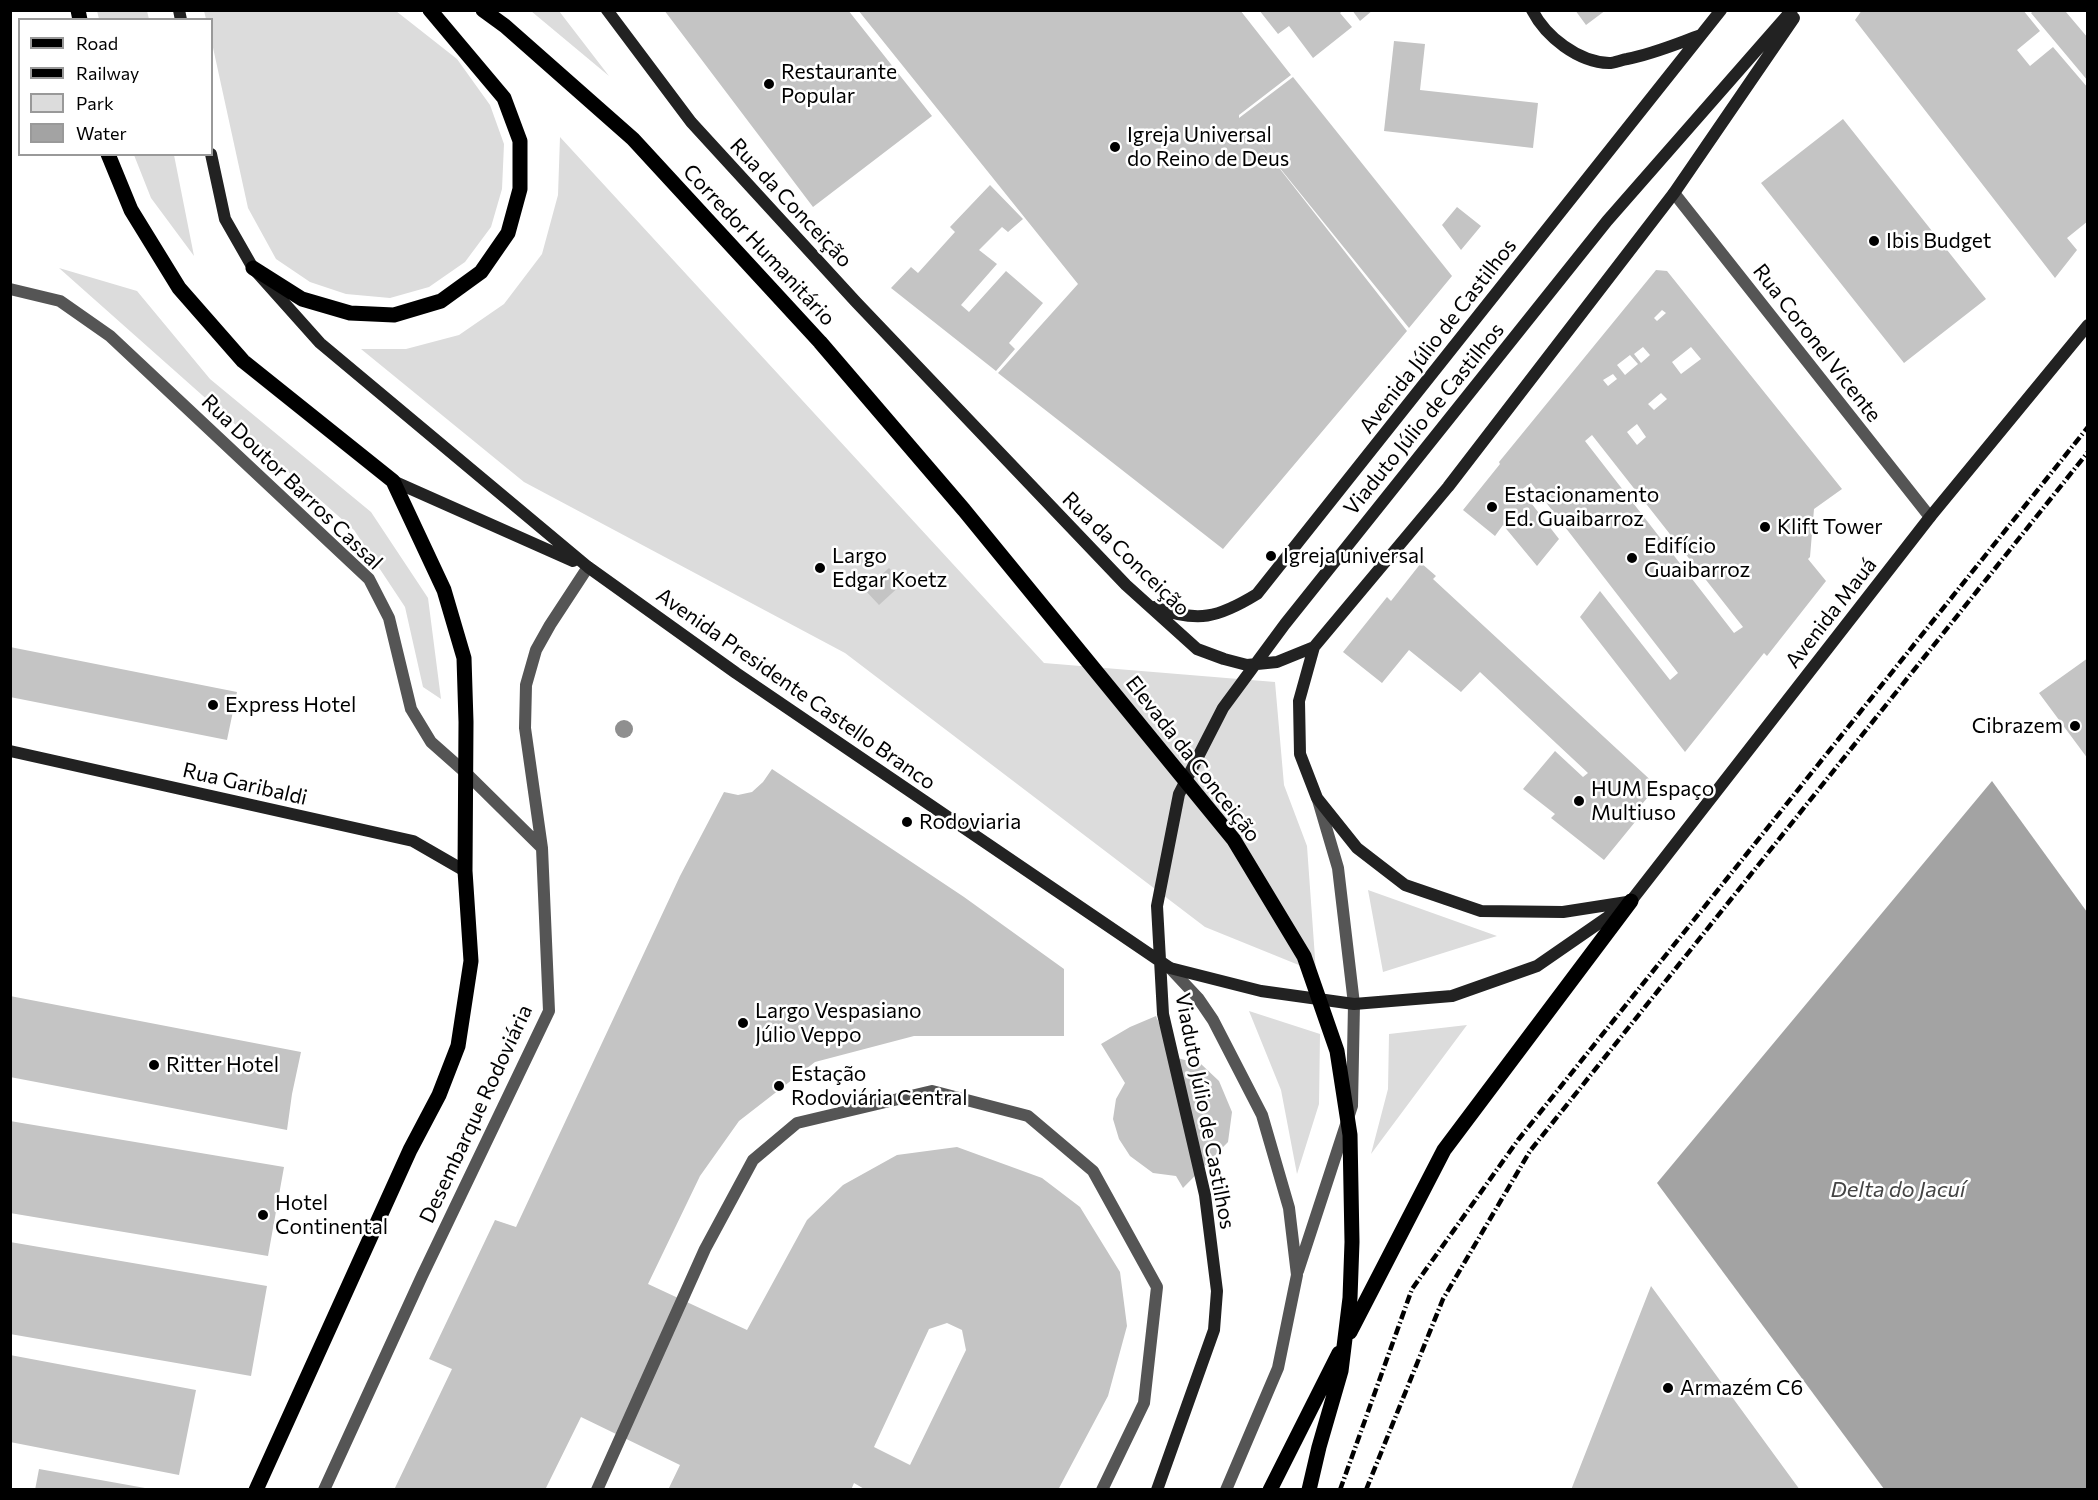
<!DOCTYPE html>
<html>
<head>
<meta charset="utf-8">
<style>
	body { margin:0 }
	#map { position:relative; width:2098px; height:1500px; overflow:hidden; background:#fff; font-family:Commissioner,sans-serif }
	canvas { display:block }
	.frame { position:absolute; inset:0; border:12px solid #000; pointer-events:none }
	.legend { position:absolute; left:18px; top:18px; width:195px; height:138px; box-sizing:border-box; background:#fff; border:2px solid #999; margin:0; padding:8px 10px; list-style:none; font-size:18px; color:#000 }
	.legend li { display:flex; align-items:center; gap:12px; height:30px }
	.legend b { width:30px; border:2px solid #999 }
</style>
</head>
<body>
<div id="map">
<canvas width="2098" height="1500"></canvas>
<div class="frame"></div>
<ul class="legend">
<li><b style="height:8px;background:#000"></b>Road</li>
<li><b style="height:8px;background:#000"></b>Railway</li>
<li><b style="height:16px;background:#dcdcdc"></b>Park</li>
<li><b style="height:16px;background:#a3a3a3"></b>Water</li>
</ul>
</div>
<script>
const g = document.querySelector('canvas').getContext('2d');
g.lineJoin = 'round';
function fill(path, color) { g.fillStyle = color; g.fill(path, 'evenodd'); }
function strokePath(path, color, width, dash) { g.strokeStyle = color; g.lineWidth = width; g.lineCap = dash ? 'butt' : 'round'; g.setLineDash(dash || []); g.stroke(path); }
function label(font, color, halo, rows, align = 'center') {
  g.font = font + ' Commissioner,sans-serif'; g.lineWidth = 5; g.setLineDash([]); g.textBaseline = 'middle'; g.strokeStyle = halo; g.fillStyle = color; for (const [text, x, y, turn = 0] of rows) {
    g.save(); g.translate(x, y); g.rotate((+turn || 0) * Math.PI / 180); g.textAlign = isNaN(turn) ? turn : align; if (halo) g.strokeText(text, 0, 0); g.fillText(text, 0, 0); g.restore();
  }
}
fill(new Path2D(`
	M97,11H147L149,19H99Z
	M204,11H396L457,59L490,105L504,144L502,189L491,227L465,262L429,287L390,298L346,294L310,282L276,259L248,208L212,43V20L206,19Z
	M531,11H559L609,76Z
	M560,137L1044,663L1275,682L1284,785L1307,846L1316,972L1205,927L845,653L524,482L361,349H406L459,335L504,304L542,254L558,195Z
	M134,155H174L194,256L151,198Z
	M59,268L137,291L210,379L371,512L428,598L441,699L423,687L405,607L354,530Z
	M1368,890L1497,936L1383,972Z
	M1249,1011L1320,1034L1319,1104L1297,1174L1281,1090Z
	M1467,1025L1371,1154L1388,1089L1389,1034Z`), '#dcdcdc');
fill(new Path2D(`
	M1992,781L2087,912V1489H1884L1657,1183Z`), '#a3a3a3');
fill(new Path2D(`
	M664,10H848L932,116L813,207Z
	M858,10H1240L1291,75L1239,115V118L1293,77L1452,276L1409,328L1258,141L1407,331L1223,549L998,373L1078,284Z
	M1259,10H1343L1340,13L1352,27L1313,58L1289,26L1278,34Z
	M1352,10H1373L1360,21Z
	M1575,10H1606L1586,25Z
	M1862,10H2023L2040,31L2017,50L2030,66L2053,47L2088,88V221L2067,238L2077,250L2055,278L1855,20Z
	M2034,10H2068L2066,12L2088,38V81L2031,13Z
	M1394,41L1425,44L1420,90L1538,103L1533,148L1384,131Z
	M1843,119L1986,299L1904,363L1761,183Z
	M990,185L1023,219L1008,232L1002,227L979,250L997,264L961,305L969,312L1006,271L1043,303L1009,343L1015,349L996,371L891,288L911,267L918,273L955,232L950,227Z
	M1457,207L1481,226L1461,250L1442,225Z
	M1656,270L1667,271L1842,489L1814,509L1810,557L1808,559L1826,581L1767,656L1764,653L1685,752L1580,617L1600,591L1670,680L1678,673L1531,483L1521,490L1559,539L1537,566L1503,525L1495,536L1463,510L1500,464L1499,462ZM1662,310L1666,313L1657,321L1654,318ZM1643,347L1650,355L1641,363L1634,354ZM1691,347L1701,359L1681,374L1672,362ZM1630,355L1638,364L1625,375L1617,365ZM1613,374L1617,379L1608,386L1603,380ZM1661,393L1667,399L1654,410L1648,404ZM1637,424L1646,437L1637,445L1627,432ZM1592,435L1743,627L1734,633L1585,441Z
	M1421,563L1436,576L1433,579L1657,786L1633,815L1630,819L1635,822L1604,860L1551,818L1555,814L1523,789L1555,751L1583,777L1588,773L1480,672L1461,692L1409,650L1382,683L1343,652L1387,597L1391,601Z
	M889,568L903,583L879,605L865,590Z
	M10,647L237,692L227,740L10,697Z
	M2088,658V759L2039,693Z
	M772,769L964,897L1064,969V1036H914L815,1062L739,1121L700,1176L648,1284L747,1330L807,1220L843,1185L897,1155L957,1147L1042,1178L1080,1207L1120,1272L1127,1326L1108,1396L1058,1490H866L854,1483L851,1490H668L680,1465L581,1417L545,1490H394L452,1369L429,1359L495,1220L516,1227L680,876L724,792L738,795L752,792L763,782ZM947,1323L962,1330L966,1350L910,1465L874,1447L929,1329Z
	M10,996L301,1052L292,1094L287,1130L10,1077Z
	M1156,1016L1173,1057L1201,1064L1219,1081L1232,1112L1228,1142L1183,1188L1176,1176L1153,1173L1130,1156L1119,1139L1113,1119L1116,1099L1125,1083L1101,1044L1130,1027Z
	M10,1121L284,1167L268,1256L10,1213Z
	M10,1242L267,1286L251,1376L10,1334Z
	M1651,1286L1800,1490H1571Z
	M10,1355L196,1390L179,1475L10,1442Z
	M39,1469L145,1488V1490H35Z`), '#c4c4c4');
strokePath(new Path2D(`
	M597,1490L705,1249L753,1160L797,1123L932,1091L1028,1116L1093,1171L1157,1287L1144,1403L1102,1490`), '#555', 12);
strokePath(new Path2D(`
	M1674,193L1930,517
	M10,289L60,301L110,336L369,579L389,618L411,709L431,742L466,773L542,848
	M1170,968L1198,998L1213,1020L1262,1115L1289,1208L1297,1275L1278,1368L1226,1490
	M1298,1271L1352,1106L1354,1004L1338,868L1318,800
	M324,1490L422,1276L549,1011L542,848L525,728L526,685L536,650L550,625L588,567`), '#555', 12);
strokePath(new Path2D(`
	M179,10L181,20
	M607,10L691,122L856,302L1126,585L1197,649L1224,659L1247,665L1277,662L1314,647
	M1532,10C1546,37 1578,62 1609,63C1614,63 1621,60 1627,59C1653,54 1676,44 1701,35
	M211,154L225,219L253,268L320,343L588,567L736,673L1170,968L1261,991L1354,1004L1452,996L1537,966L1631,901L1930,517L2088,325
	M393,481L573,561
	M1154,607C1198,623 1218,618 1257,594L1721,10
	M10,751L413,841L465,871
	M1627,902L1563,912L1481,911L1405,885L1357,848L1317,798L1300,754L1299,701L1314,647L1448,487L1674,193L1794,18
	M1157,1490L1214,1330L1217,1291L1205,1195L1163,1014L1157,906L1179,794L1223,708L1285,624L1607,221L1792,10`), '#222', 12);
strokePath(new Path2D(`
	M78,10L80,20
	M483,10L505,26L633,139L820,342L964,510L1234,840L1304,956L1337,1051L1350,1135L1352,1242L1350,1298L1341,1371L1319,1447L1309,1490
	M108,154L131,210L179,288L243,361L393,481L444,590L464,658L466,722L465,871L471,961L458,1046L439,1095L410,1150L256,1490
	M253,268L302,299L350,313L394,315L441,301L481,272L508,233L520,189V141L504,98L430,10
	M1350,1332L1444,1150L1631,901
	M1270,1490L1339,1353`), '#000', 15);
strokePath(new Path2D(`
	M1340,1490L1412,1289L1518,1140L2088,427
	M1366,1490L1443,1299L1530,1151L2088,452`), '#000', 4.5, [9, 3, 1.5, 3]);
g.fillStyle = '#8f8f8f';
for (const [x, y] of [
	[624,729]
]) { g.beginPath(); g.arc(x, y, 9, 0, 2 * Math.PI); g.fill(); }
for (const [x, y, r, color] of [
	[769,84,6,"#000"],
	[1115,147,6,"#000"],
	[1874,241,6,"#000"],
	[1492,507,6,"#000"],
	[1765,527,6,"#000"],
	[1271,556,6,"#000"],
	[1632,558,6,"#000"],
	[820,568,6,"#000"],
	[213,705,6,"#000"],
	[2075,726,6,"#000"],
	[1579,801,6,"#000"],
	[907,822,6,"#000"],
	[743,1023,6,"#000"],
	[154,1065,6,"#000"],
	[779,1086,6,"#000"],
	[263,1215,6,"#000"],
	[1668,1388,6,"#000"]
]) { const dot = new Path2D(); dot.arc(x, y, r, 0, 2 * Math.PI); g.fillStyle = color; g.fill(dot); strokePath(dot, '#fff', 2); }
label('21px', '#000', '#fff', [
	["Restaurante",781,72],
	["Popular",781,96],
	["Igreja Universal",1127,135],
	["do Reino de Deus",1127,159],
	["Ibis Budget",1886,241],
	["Estacionamento",1504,495],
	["Ed. Guaibarroz",1504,519],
	["Klift Tower",1777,527],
	["Edifício",1644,546],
	["Guaibarroz",1644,570],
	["Largo",832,556],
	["Edgar Koetz",832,580],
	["Igreja universal",1283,556],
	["Express Hotel",225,705],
	["Cibrazem",2063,726,"right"],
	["HUM Espaço",1591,789],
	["Multiuso",1591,813],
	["Rodoviaria",919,822],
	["Largo Vespasiano",755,1011],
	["Júlio Veppo",755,1035],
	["Ritter Hotel",166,1065],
	["Estação",791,1074],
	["Rodoviária Central",791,1098],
	["Hotel",275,1203],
	["Continental",275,1227],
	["Armazém C6",1680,1388]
], 'left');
label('21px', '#000', '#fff', [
	["Rua da Conceição",791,203,47],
	["Corredor Humanitário",759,245,47],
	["Avenida Júlio de Castilhos",1438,336,-52],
	["Rua Coronel Vicente",1817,343,52],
	["Viaduto Júlio de Castilhos",1424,419,-51],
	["Rua Doutor Barros Cassal",292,482,44],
	["Rua da Conceição",1126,554,44],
	["Avenida Mauá",1831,613,-52],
	["Avenida Presidente Castello Branco",796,689,35],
	["Elevada da Conceição",1193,759,52],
	["Rua Garibaldi",245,784,13],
	["Viaduto Júlio de Castilhos",1205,1111,79],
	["Desembarque Rodoviária",476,1114,-65]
]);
label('italic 22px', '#444', '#fff', [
	["Delta do Jacuí",1898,1190]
]);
</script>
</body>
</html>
